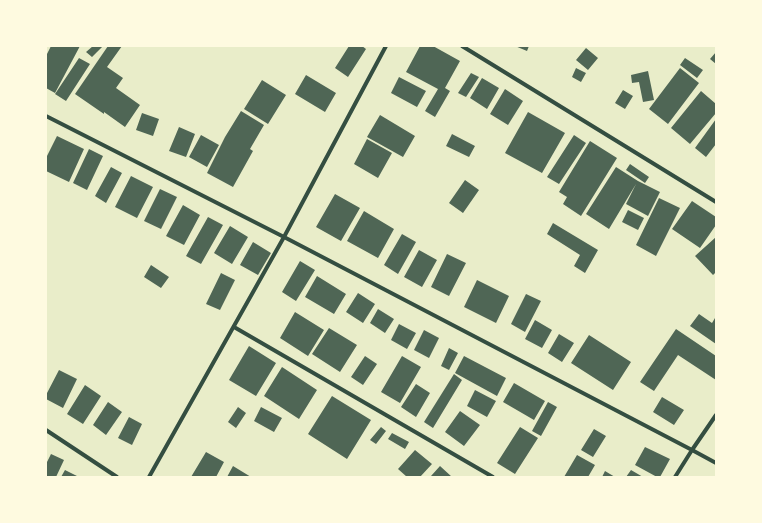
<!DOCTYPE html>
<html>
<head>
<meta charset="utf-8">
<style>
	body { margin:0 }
	#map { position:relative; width:762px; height:523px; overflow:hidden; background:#e9edc9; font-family:Poppins,sans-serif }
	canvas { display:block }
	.frame { position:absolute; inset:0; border:47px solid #fefae0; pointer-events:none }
</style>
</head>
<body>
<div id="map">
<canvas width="762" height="523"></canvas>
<div class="frame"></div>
</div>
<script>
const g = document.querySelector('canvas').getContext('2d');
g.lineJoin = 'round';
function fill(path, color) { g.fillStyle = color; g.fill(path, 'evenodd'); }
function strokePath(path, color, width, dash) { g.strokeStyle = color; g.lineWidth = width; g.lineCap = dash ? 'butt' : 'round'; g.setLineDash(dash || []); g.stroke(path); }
fill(new Path2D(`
	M51,46H80L55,93L46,88V56Z
	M93,46H103L92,57L86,52Z
	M108,46H122L107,67L123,78L116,88L140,105L125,127L104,112V114L75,94Z
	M349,46H362L366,49L348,77L335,68Z
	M420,46H433L460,61L445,88L450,91L435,117L425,111L438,89L406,72Z
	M515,46H529L527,51Z
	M586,48L598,58L588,70L576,60Z
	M716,52V64L710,59Z
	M79,58L90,64L66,101L55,94Z
	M685,58L703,70L697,78L680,65Z
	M576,68L586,73L581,82L572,77Z
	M680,68L699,83L668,124L649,109Z
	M648,71L654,100L643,102L639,82L632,83L631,75Z
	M471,73L479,77L466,97L458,93Z
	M306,75L336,93L325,112L295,94Z
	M399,77L426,91L417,107L391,93Z
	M482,78L499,88L487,109L470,98Z
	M262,80L286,95L268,124L244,109Z
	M505,89L523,101L508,125L490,114Z
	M623,90L633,96L625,109L615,103Z
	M701,91L716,104V113L690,144L671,128Z
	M241,111L264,125L250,149L253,151L233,187L207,173L225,137Z
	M528,112L565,133L542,173L505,153Z
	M142,113L159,119L153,136L136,130Z
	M380,115L415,136L403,157L367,137Z
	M716,119V144L706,157L695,148Z
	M179,127L195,134L186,157L169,151Z
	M452,134L475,146L469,157L446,146Z
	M201,135L219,145L207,167L189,157Z
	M574,135L586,143L559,184L547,177Z
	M57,136L84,149L69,182L46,171V158Z
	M367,139L392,153L378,178L354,164Z
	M590,141L617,158L581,216L563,204L567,197L559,192Z
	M89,149L103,156L87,190L73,183Z
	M630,164L649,177L645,183L626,170Z
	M111,167L122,173L106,203L95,196Z
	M616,167L638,181L660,192L648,216L626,204L636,184L609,229L586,214Z
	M131,176L153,187L137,218L115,207Z
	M465,180L479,190L463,213L449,203Z
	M160,189L177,197L161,229L144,221Z
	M335,194L360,208L341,241L316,227Z
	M659,198L680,208L656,256L636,245Z
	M692,201L716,217V225L700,248L672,229Z
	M183,205L200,215L184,245L166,236Z
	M628,210L644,218L638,230L622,222Z
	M364,211L394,229L378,258L347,241Z
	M208,217L223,225L201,264L186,256Z
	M553,223L598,250L585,273L574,266L580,255L547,234Z
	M230,226L248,237L232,264L214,253Z
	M402,234L416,242L398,274L384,265Z
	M716,237V272L713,275L695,256Z
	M253,242L271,253L258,275L240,265Z
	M419,250L437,260L422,287L404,277Z
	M447,254L466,263L449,296L431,287Z
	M300,261L315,270L296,301L282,292Z
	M151,265L169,277L161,288L144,277Z
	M221,273L235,280L220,310L206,304Z
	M317,276L346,294L334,314L305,297Z
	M477,280L509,296L496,323L464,307Z
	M358,293L375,304L363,323L346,312Z
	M526,294L541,301L525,332L511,324Z
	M378,309L394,319L385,333L370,323Z
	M295,312L324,330L308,356L280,338Z
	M699,314L712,323L715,318H716V344L690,326Z
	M535,320L552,330L542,348L525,339Z
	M399,324L416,333L407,349L391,340Z
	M329,328L357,345L340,372L312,354Z
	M676,329L716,356V380L678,355L654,391L640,382Z
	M424,330L439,338L429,358L414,350Z
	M559,334L574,343L562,362L548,353Z
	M589,335L631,362L613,390L571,363Z
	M249,346L276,363L256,396L229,380Z
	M449,348L458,353L449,370L441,366Z
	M365,356L377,364L363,385L351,377Z
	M402,356L421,367L400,403L381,392Z
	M464,356L506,378L497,396L455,373Z
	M282,367L317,390L299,419L264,396Z
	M59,370L77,379L63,408L46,399V395Z
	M454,374L462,380L433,428L424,422Z
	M514,383L545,401L534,420L503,402Z
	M416,384L430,393L416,417L401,407Z
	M85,385L101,396L83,424L67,414Z
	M475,390L496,401L487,417L467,406Z
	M332,396L371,420L347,459L308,434Z
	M662,397L684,410L674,425L653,412Z
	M108,402L122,412L106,435L93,425Z
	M548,402L557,407L541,436L532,431Z
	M238,407L246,413L236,428L228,422Z
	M261,407L282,418L274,432L254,421Z
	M460,411L480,425L464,446L445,432Z
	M129,417L142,424L132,445L118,438Z
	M381,427L386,431L376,444L370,440Z
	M520,427L538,438L515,474L497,463Z
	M594,429L606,436L593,457L581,450Z
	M392,433L409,442L405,449L388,439Z
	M645,447L670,459L660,477H657L635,465Z
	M415,450L432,464L420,477H407L398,469Z
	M206,452L224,462L216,477H191Z
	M51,454L64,460L56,477H46V464Z
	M577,455L595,465L588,477H564Z
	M233,466L251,477H227Z
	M440,466L452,477H432L431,476Z
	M65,470L79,477H61Z
	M631,470L643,477H626Z
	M605,471L615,477H602Z`), '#4f6655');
strokePath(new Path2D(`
	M462,46L716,202
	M46,116L284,237L692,450L716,463
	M234,327L493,477
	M46,430L117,477
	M149,477L284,237L386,46
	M675,477L692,450L716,415`), '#344e41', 4);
</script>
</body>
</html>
